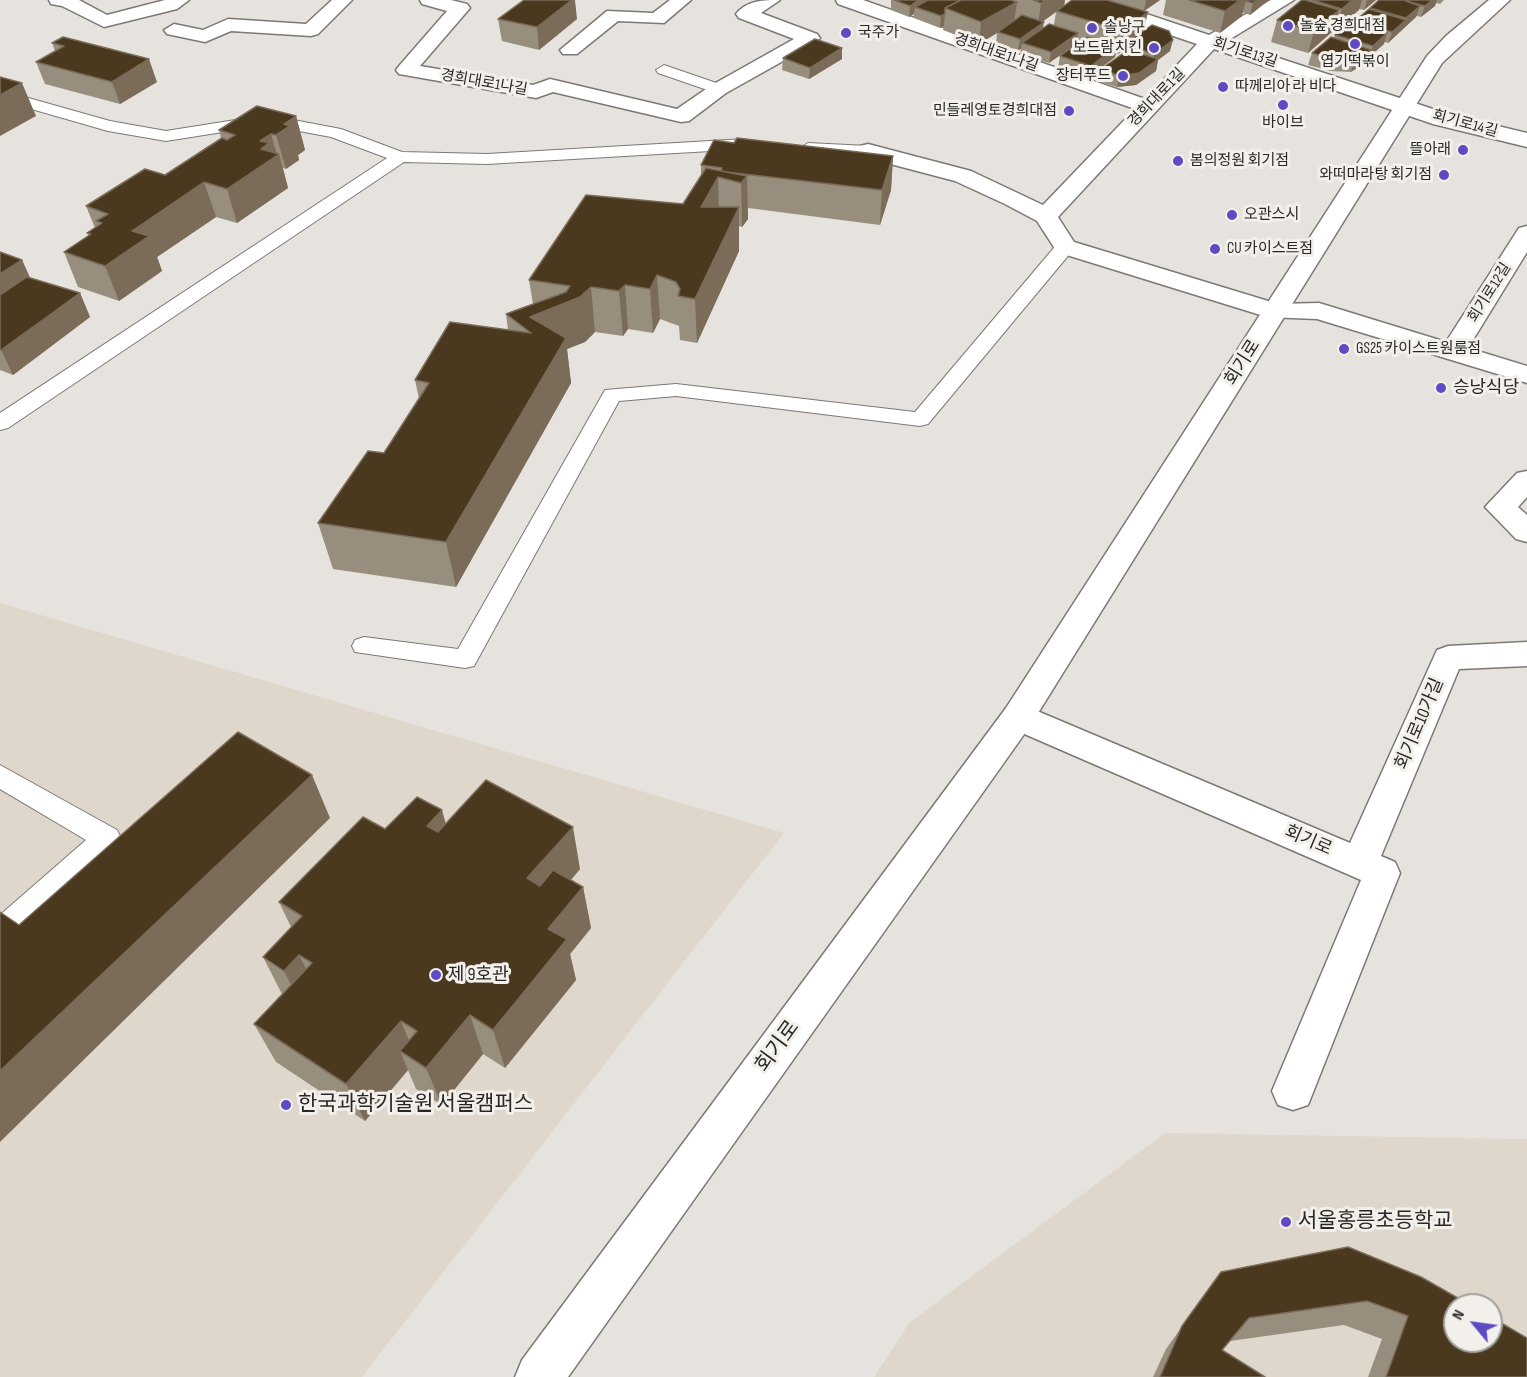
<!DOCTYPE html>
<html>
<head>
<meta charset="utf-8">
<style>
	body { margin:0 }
	#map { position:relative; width:1527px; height:1377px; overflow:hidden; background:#e6e3de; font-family:"Sofia Sans Condensed",sans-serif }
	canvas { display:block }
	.north { position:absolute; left:1443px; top:1293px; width:60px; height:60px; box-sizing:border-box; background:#f3f0eb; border:2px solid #a2a09c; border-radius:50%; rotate:299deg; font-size:16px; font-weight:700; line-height:24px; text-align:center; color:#292826 }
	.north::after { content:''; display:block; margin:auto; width:21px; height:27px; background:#5e4bc4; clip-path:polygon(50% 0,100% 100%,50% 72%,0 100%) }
</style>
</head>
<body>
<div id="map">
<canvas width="1527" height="1377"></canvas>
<div class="north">N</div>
</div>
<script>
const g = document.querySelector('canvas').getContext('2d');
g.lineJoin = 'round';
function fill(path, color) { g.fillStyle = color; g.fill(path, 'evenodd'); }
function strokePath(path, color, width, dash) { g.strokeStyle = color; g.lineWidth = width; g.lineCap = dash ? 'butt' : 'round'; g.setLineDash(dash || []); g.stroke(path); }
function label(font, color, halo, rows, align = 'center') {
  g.font = font + ' "Sofia Sans Condensed","Noto Sans KR",sans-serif'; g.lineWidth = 6; g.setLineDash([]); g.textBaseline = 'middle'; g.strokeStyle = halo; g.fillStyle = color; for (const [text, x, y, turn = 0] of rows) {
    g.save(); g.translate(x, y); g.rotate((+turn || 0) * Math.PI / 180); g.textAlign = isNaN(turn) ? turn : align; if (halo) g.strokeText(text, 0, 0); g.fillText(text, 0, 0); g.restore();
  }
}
fill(new Path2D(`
	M0,603L784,833L362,1377H0Z
	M1165,1133L1527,1139V1377H874L910,1322ZM1455,1305H1491V1341H1455Z`), '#dfd7cc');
const service = new Path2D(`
	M664,65L725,86L727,89L719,94L658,73L656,70Z
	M0,90L110,121L166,131L267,115L341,129L402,152L487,154L745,139L753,144L745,149L487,164L404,162L8,428L0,430V413L387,158L331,137L267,125L166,141L108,131L0,100Z
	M808,143L868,146L876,151L868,156L802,152L800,148Z
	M1065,241L1074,247L1072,251L928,424L920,426L676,396L619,401L474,666L465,668L355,652L352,646L355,640L364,637L458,649L605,390L676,384L915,412L1058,243Z
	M0,765L117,830L121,838L117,846L10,942L0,946V915L86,840L0,789Z`);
const minor = new Path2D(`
	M49,0H79L107,15L165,0H189L177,9L104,27L62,6L51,4Z
	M332,0H352L318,34L311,36L231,31L205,42L167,34L164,30L174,24L203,30L228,19L306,24Z
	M420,0H451L467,4L470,8L420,66L533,85L550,79L677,109L712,85L794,39L739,18L736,14C747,0 764,0 780,0L761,13L817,34L820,38L817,42L726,93L689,121L681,122L553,92L536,98L399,74L396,70L399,66L447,11L422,4Z
	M670,0H691L664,23L618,21L577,54H563L560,50L607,11L653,13Z
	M836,0H863L1145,99L1197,44L1079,4L1077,0H1105L1209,35L1271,0H1294L1227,41L1448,114L1527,133V147L1433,124L1214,49L1058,217L1074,242L1278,304L1319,303L1446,342L1519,228L1527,226V252L1468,348L1527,366V383L1317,319L1267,317L1057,252L1037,221L1005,204L955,181L860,156L857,151L860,146L868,144L971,171L1043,205L1135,109L838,4Z
	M1527,471V497L1518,507L1527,515V542L1516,539L1485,507L1517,473Z
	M1527,642V666L1459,669L1381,856L1395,862L1400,873L1308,1105L1293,1110L1278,1105L1272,1091L1361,880L1006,726L1001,717L1006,708L1018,704L1030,708L1350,843L1437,650L1448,646Z`);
const secondary = new Path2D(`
	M1489,0H1510L1442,63L1030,726L568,1377H515L522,1360L1006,708L1427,56L1446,36Z`);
strokePath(service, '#7c7975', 2);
strokePath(minor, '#7c7975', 3);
strokePath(secondary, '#7c7975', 3);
fill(service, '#fff');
fill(minor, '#fff');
fill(secondary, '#fff');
fill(new Path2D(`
	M891,0H1065L1064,5L1144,30L1170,51L1158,60L1156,71L1136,85L1117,87L1099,81L1101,69L1122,54L1123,50L1118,54L1116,53L1115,57L1089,77L1058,68L1060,56L1081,41L1077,40L1076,44L1049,63L1020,54L1021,49L1018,50L996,43L997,33L979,44L943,30L944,26L940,28L914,18V14L909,17L891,10ZM1056,12L1054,25L1043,28V21Z
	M1108,0H1160L1144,11Z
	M1166,0H1269L1250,15L1242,12V16L1220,33L1163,15Z
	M1302,0H1376L1364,10L1359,9L1336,30H1333L1332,32L1308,53L1271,42L1277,20Z
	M1379,0H1444L1440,4L1436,3L1435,6L1421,17L1417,16L1388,43L1384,42V44L1369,57L1367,61L1351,72L1331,71L1308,65L1312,53L1334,38L1335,35L1354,24L1355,21Z
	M498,19H577L539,50L502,41Z
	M63,37L157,82L120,104L45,84L36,62L55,51L52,43Z
	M783,58L842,59L809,79L782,70Z
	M296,116L305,150L298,155L299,160L286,169L283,168L288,188L237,223L216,217L157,257L162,271L119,301L78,287L64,252L89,236L87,233L95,228L86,206L165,175L221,138L219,130Z
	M734,143L893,156L891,190L880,225L748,208V219L742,227L739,226V251L697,343L680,340L679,326L660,319L653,333L628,329L623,336L595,332L585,342L567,349L571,383L456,587L333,569L318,523L384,453L419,399L415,380L508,330L506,314L533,304L529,280L683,204L701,176V165Z
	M0,252L22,260L30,278L80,293L90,317L13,375L0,370Z
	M446,824L580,869L571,880L583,887L591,928L570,954L576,980L505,1068L483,1054L442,1105L416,1089L408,1070L365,1121L276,1062L254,1024L282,994L263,957L291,927L279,902L385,829Z
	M1348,1247L1527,1377H1368L1382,1339L1344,1325L1230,1341L1222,1350L1265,1377H1153L1166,1349L1221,1272Z`), '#988e7e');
fill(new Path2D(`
	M572,0H575L577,19L539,50L537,27Z
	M919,0H938L915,7L914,14L909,17L910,6Z
	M1045,0H1065L1064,6L1038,25L1041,3Z
	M1146,0H1160L1144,11Z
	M1240,0H1246L1242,16L1220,33L1225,11Z
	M1258,0H1269L1250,15L1253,3Z
	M1352,0H1362L1359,10L1336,30L1342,9Z
	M1367,0H1376L1364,10Z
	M1432,0H1437L1435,6L1421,17L1425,6Z
	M1017,2L1014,24L998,32L997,33L979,44L981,22Z
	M1420,6L1416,17L1388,43L1392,32Z
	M1339,10L1332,32L1308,53L1314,31Z
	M1148,12L1143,34L1124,44L1123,50L1118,54L1123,31Z
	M945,14L944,26L940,28L941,16Z
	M1044,22L1042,33L1022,43L1021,49L1018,50L1020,39Z
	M1078,33L1076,44L1049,63L1051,52Z
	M1387,33L1384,44L1369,57L1373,46Z
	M1173,40L1170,51L1158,60L1156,71L1136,85L1117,87L1120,76L1152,64L1154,54Z
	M1117,46L1115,57L1089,77L1091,66Z
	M842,48V59L809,79L810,68Z
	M1371,50L1367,61L1351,72L1354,61Z
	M149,59L157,82L120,104L112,82Z
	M22,83L36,116L0,136V95Z
	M296,116L305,150L298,155L299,160L286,169L276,135L284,124Z
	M271,134L277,155L279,154L288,188L237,223L227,189L260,141Z
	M893,156L891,190L880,225L882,190Z
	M747,176L748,219L742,227L741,183Z
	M718,177L719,221L701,207Z
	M204,182L216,217L157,257L162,271L119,301L105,266L132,231Z
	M739,207V251L697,343L695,299Z
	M22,260L38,295L0,320V274Z
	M657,275L660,319L653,333L650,289Z
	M625,285L628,329L623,336L619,291Z
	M591,287L595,332L585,342L567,349L571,383L456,587L446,542L556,354L530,317Z
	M80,293L90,317L13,375L1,350Z
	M312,775L330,818L0,1142V1071Z
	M442,810L454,853L427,826Z
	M573,827L580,869L537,920L527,878Z
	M583,887L591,928L570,954L576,980L505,1068L493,1030L548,929Z
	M299,955L319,995L304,1011L284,971Z
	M470,1015L483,1054L442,1105L426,1068Z
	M401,1021L417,1060L400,1051L408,1070L365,1121L346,1084Z`), '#7a6c58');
const building = new Path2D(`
	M524,0H572L537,27L498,19Z
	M894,0H919L910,6Z
	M928,0H961L945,8V14L941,16L915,7Z
	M961,0H1010L1017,2L981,22L945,8Z
	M1033,0H1045L1041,3Z
	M1072,0H1107L1148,12L1123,31L1057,11Z
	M1189,0H1240L1225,11Z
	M1246,0H1258L1253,3L1245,1Z
	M1302,0H1305L1339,10L1314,31L1277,20Z
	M1312,0H1352L1342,9Z
	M1379,0H1432L1425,6L1406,1L1420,6L1406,18L1370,8Z
	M1369,9L1406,20L1392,32L1355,21Z
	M1022,15L1044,22L1020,39L998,32Z
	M1350,22L1387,33L1373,46L1335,35Z
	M1049,24L1078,33L1051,52L1022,43Z
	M1152,25L1169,31L1173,40L1154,54L1124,44Z
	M63,37L149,59L112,82L36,62L64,46L52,43Z
	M1087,37L1117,46L1091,66L1060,56Z
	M1331,37L1371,50L1354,61L1335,60L1312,53Z
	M815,39L842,48L810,68L783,58Z
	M1128,50L1158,59L1139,73L1120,76L1101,69Z
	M0,77L22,83L0,95Z
	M257,106L296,116L284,124L290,126L276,135L271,134L260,141L269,143L261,149L279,154L227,189L204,182L132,231L149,236L105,266L64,252L91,234L87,233L102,223L96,221L108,214L86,206L145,169L165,175L222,138L227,140L235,135L219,130Z
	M737,138L893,156L882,190L726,172L721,171L722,168L701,165L714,140L734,143Z
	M706,168L747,176L741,183L718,177L701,207H739L695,299L678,296L680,289L676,282L657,275L650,289L625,285L619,291L591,287L580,297L530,317L566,338L446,542L318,523L368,451L384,453L429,383L415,380L450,322L531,333L506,314L566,292L570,286L529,280L586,195L683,204Z
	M0,252L22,260L0,274Z
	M27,277L80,293L1,350H0V295Z
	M238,732L312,775L0,1071V912L19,925Z
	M486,780L573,827L527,878L540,886L553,870L583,887L548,929L567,939L493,1030L470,1015L426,1068L400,1051L417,1031L401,1021L346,1084L254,1024L312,963L299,955L284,971L263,957L302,916L279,902L363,817L385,829L417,797L442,810L427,826L438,832Z
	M1348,1247L1421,1277L1470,1305H1455V1341H1491V1317L1527,1338V1377H1386L1408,1316L1367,1301L1249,1318L1222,1350L1265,1377H1160L1182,1326L1221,1272Z`);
fill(building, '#4b391f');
strokePath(building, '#7a6c58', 1.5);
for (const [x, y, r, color] of [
	[1288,26,6,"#5e4bc4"],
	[1092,28,6,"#5e4bc4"],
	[846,33,6,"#5e4bc4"],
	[1355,44,6,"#5e4bc4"],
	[1154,48,6,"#5e4bc4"],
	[1123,76,6,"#5e4bc4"],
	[1223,87,6,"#5e4bc4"],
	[1283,105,6,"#5e4bc4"],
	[1069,111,6,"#5e4bc4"],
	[1463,150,6,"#5e4bc4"],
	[1178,161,6,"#5e4bc4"],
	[1444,175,6,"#5e4bc4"],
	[1232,215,6,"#5e4bc4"],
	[1215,249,6,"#5e4bc4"],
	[1344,349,6,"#5e4bc4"],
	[1441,388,6,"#5e4bc4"],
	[436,975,6,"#5e4bc4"],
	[286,1105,6,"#5e4bc4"],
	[1286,1222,6,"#5e4bc4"]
]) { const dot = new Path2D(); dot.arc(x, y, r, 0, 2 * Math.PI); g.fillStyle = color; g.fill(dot); strokePath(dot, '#f3f0eb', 2); }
label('15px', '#292826', '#f3f0eb', [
	["놀숲 경희대점",1300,26],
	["솔낭구",1104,28],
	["국주가",858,33],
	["보드람치킨",1142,48,"right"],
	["엽기떡볶이",1355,62,"center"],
	["장터푸드",1111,76,"right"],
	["따께리아 라 비다",1235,87],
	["민들레영토경희대점",1057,111,"right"],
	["바이브",1283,123,"center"],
	["뜰아래",1451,150,"right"],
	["봄의정원 회기점",1190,161],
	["와떠마라탕 회기점",1432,175,"right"],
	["오관스시",1244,215],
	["CU 카이스트점",1227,249],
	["GS25 카이스트원룸점",1356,349]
], 'left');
label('15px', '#292826', '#f3f0eb', [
	["경희대로1나길",996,53,19],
	["회기로13길",1245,53,18],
	["경희대로1나길",484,83,10],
	["경희대로1길",1157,98,-46],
	["회기로14길",1465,124,15],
	["회기로12길",1490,293,-58]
]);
label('18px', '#292826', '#f3f0eb', [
	["회기로",1243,363,-58],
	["회기로10가길",1420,724,-67],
	["회기로",1308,841,23]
]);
label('18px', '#292826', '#f3f0eb', [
	["승낭식당",1453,388],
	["제 9호관",448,975]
], 'left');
label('21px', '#292826', '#f3f0eb', [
	["회기로",778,1047,-54]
]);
label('21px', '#292826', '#f3f0eb', [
	["한국과학기술원 서울캠퍼스",298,1105],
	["서울홍릉초등학교",1298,1222]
], 'left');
</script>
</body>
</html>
